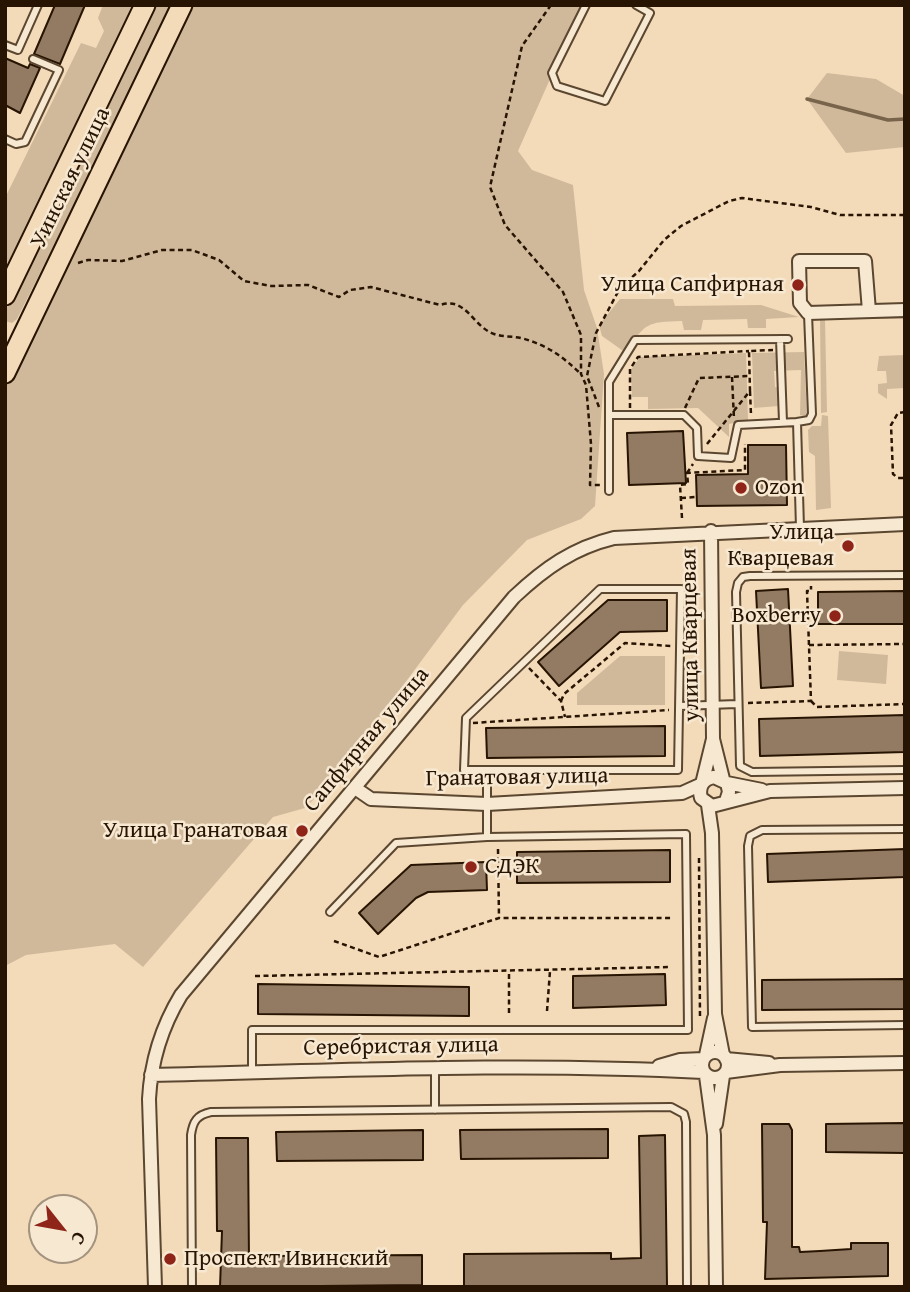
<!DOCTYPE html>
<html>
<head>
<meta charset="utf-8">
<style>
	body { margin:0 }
	#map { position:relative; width:910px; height:1292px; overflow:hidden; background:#f3dbb9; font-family:"Gentium Book Plus",serif }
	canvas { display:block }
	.frame { position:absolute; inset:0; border:7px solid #281403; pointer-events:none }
	.north { position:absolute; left:28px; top:1194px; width:70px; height:70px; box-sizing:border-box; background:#f7e8d2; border:2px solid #a4937f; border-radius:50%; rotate:121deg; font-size:19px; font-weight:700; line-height:28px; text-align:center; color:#281403 }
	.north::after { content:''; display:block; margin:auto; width:24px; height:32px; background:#8f2418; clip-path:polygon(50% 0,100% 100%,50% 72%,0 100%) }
</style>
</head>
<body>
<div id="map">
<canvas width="910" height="1292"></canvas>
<div class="frame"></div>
<div class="north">С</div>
</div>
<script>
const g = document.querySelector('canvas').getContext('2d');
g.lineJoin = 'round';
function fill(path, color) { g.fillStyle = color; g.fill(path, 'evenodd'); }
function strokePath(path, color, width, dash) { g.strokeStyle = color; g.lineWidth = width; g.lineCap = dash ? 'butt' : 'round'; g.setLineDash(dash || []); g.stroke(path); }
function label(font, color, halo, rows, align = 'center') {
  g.font = font + ' "Gentium Book Plus",serif'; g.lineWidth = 5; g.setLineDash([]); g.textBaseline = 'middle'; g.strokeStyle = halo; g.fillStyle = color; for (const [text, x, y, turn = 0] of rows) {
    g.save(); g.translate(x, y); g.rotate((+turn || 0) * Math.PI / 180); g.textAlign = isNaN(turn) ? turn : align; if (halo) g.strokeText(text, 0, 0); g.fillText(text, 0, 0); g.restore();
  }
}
fill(new Path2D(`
	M103,5H133L5,272V198L81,43L96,48L104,31L98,18Z
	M154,5H174L17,319L12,323L5,321V312Z
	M188,5H583L518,151L532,170L573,185L584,290L597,328L604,374L595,506L581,519L527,540L463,605L331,782L305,808L273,817L143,967L115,944L26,955L5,966V387Z
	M827,73L876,79L905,96V147L846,153L807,99Z
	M620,299H673L675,306L761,305L799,317L766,319V328H748L747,319L703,320L701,330H684L682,321C646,322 645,323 626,353L602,336L599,325Z
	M905,315V319H825L827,412L821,413L820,317Z
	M804,352L807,417L800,415L801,370L774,371L775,387L780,388L779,406L754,408L752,353Z
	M746,353L748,420L729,424V437L698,408L648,409V397H632L631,370L640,357Z
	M905,355V388L887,389V399L878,393V384L887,383L886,371H877L879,356Z
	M822,415L828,416L831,508L816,510L815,456L809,452L808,430L812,426H821Z
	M839,651L888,655L886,684L837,680Z
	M620,656H665V705H577V693Z`), '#d0b99a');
strokePath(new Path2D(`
	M807,99L888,120L905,119`), '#78634b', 3.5);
const building = new Path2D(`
	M55,5H85L60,64L34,54Z
	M5,58L28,68L30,64L40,68L20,113L5,105Z
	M683,431L686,483L629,485L627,433Z
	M748,445H786L787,505L697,506L696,475L748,474Z
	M788,589L793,686L761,688L756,591Z
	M905,591V624H818V592Z
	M608,600H667V631L620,632L559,686L538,662Z
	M905,715V752L760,756L759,719Z
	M665,726V756L487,758L486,728Z
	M905,849V877L768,882L767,854Z
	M670,850V882L517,883V852Z
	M486,862L487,890L428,892L416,898L378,934L359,913L411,865Z
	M665,974L666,1005L573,1008V976Z
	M905,979V1009L762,1010V980Z
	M258,984L469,987V1016L258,1014Z
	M905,1123V1153L826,1152V1124Z
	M762,1124H789L792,1130V1247H799L800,1252L820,1251L851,1249V1243H888V1276L765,1279L767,1222H763Z
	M608,1129V1158L461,1159L460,1130Z
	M423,1130V1160L277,1161L276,1132Z
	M665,1135L667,1286L464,1287V1254L611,1253V1259L641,1258L639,1136Z
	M216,1138H248L249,1262H276V1256L422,1255V1285L220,1287L222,1231H217Z`);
fill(building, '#927b62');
strokePath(building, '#281403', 2);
const lane = new Path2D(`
	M586,5L552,73L557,86L605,101L650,13L636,5
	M5,45L18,50L38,5
	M5,139L16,144L25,142L59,70L33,59
	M780,339L783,422
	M609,415H684L697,428L698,456L731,458L738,425L797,422
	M609,491V382L635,340L788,339
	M800,528L797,422L809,420L812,414L808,314
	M905,575L750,576L743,577L738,583L736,592L740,766L752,772L905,770
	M600,589H681L678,770H464L466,718Z
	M680,706L737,704
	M905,829L762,830L750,836L748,846L752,1027L905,1025
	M487,837V770
	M252,1070V1030H688L686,834L487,837L396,843L330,912
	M435,1110V1067
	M192,1287L191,1135C193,1121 197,1115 211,1112L671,1107L684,1114L686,1122L687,1287`);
const street = new Path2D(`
	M869,311L865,261H799L800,303L808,313L905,310
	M711,531L713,739L723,779
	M727,783L762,790
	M355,788L371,799L487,804L682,793L702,784L713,739
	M726,801L729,792L727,783L714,777C703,779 698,787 701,798L712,806L770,791L905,788
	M708,805L712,833L715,1014L723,1055
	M702 1065a13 13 0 1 1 26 0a13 13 0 1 1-26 0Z
	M706,1055L714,1018
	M726,1059L769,1063
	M659,1066L680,1060L703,1059
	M726,1072L780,1065L905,1063
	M151,1075C335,1071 519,1062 703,1072
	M706,1076L714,1135L716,1287
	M716,1124L723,1076
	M155,1287L149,1099C151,1061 161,1028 181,995L514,597C545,568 573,548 614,538L905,524`);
const primary = new Path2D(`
	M5,295L145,5
	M5,373L182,5`);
strokePath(lane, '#5b4630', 10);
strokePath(street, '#5b4630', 16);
strokePath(primary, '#281403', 23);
strokePath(new Path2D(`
	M551,5L522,46L490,187L505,225L563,292L581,335V374L586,385L591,444L590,485H601
	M78,263L88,260L122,261L162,250H192L219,260L244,281L271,286L308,285L339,297L350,290L371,287L440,305C466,296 473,327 494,334C502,337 512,336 521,338C547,345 562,356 581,374
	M732,377L734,419
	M750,391L751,415
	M599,407L587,376L596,333L620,288L639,271L664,240L681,226L729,201L742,198L811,207L840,215H905
	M630,408V369L638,357L749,351
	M685,408L699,378L750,376
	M905,412L898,413L891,425L893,474L898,478H905
	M707,444L750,391L749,351L773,350
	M687,473L693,464
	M681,498L696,497
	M682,518L680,485L688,484L687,473L745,470V444
	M741,549L742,567
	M809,645L905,644
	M529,668L561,701L565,717
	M561,701L564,694L625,643L671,646
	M811,701L817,707L905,704
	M748,703L811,701L807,591H811V586
	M473,723L669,710
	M498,849L499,918
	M699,858L700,1019
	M334,941L379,957L499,918H672
	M255,976L670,967
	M547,1011L550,971
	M509,1013V971`), '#281403', 2.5, [5, 3.5]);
strokePath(lane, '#f7e8d2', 6);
strokePath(street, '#f7e8d2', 12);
strokePath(primary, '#f3dbb9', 19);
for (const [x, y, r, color] of [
	[798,285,7,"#8f2418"],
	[741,488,7,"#8f2418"],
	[848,546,7,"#8f2418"],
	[835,616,7,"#8f2418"],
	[302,831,7,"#8f2418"],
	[471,867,7,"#8f2418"],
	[170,1259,7,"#8f2418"]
]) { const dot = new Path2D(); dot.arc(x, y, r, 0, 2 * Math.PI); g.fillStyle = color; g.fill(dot); strokePath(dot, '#f7e8d2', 2.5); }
label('23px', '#281403', '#f7e8d2', [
	["Уинская улица",71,178,-64],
	["улица Кварцевая",691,635,-91],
	["Сапфирная улица",367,740,-50],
	["Гранатовая улица",517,778,-1],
	["Серебристая улица",401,1047,-1]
]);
label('23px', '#281403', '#f7e8d2', [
	["Улица Сапфирная",784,285],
	["Ozon",755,488,"left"],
	["Улица",834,533],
	["Кварцевая",834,559],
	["Boxberry",821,616],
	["Улица Гранатовая",288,831],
	["СДЭК",485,867,"left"],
	["Проспект Ивинский",184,1259,"left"]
], 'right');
</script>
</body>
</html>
